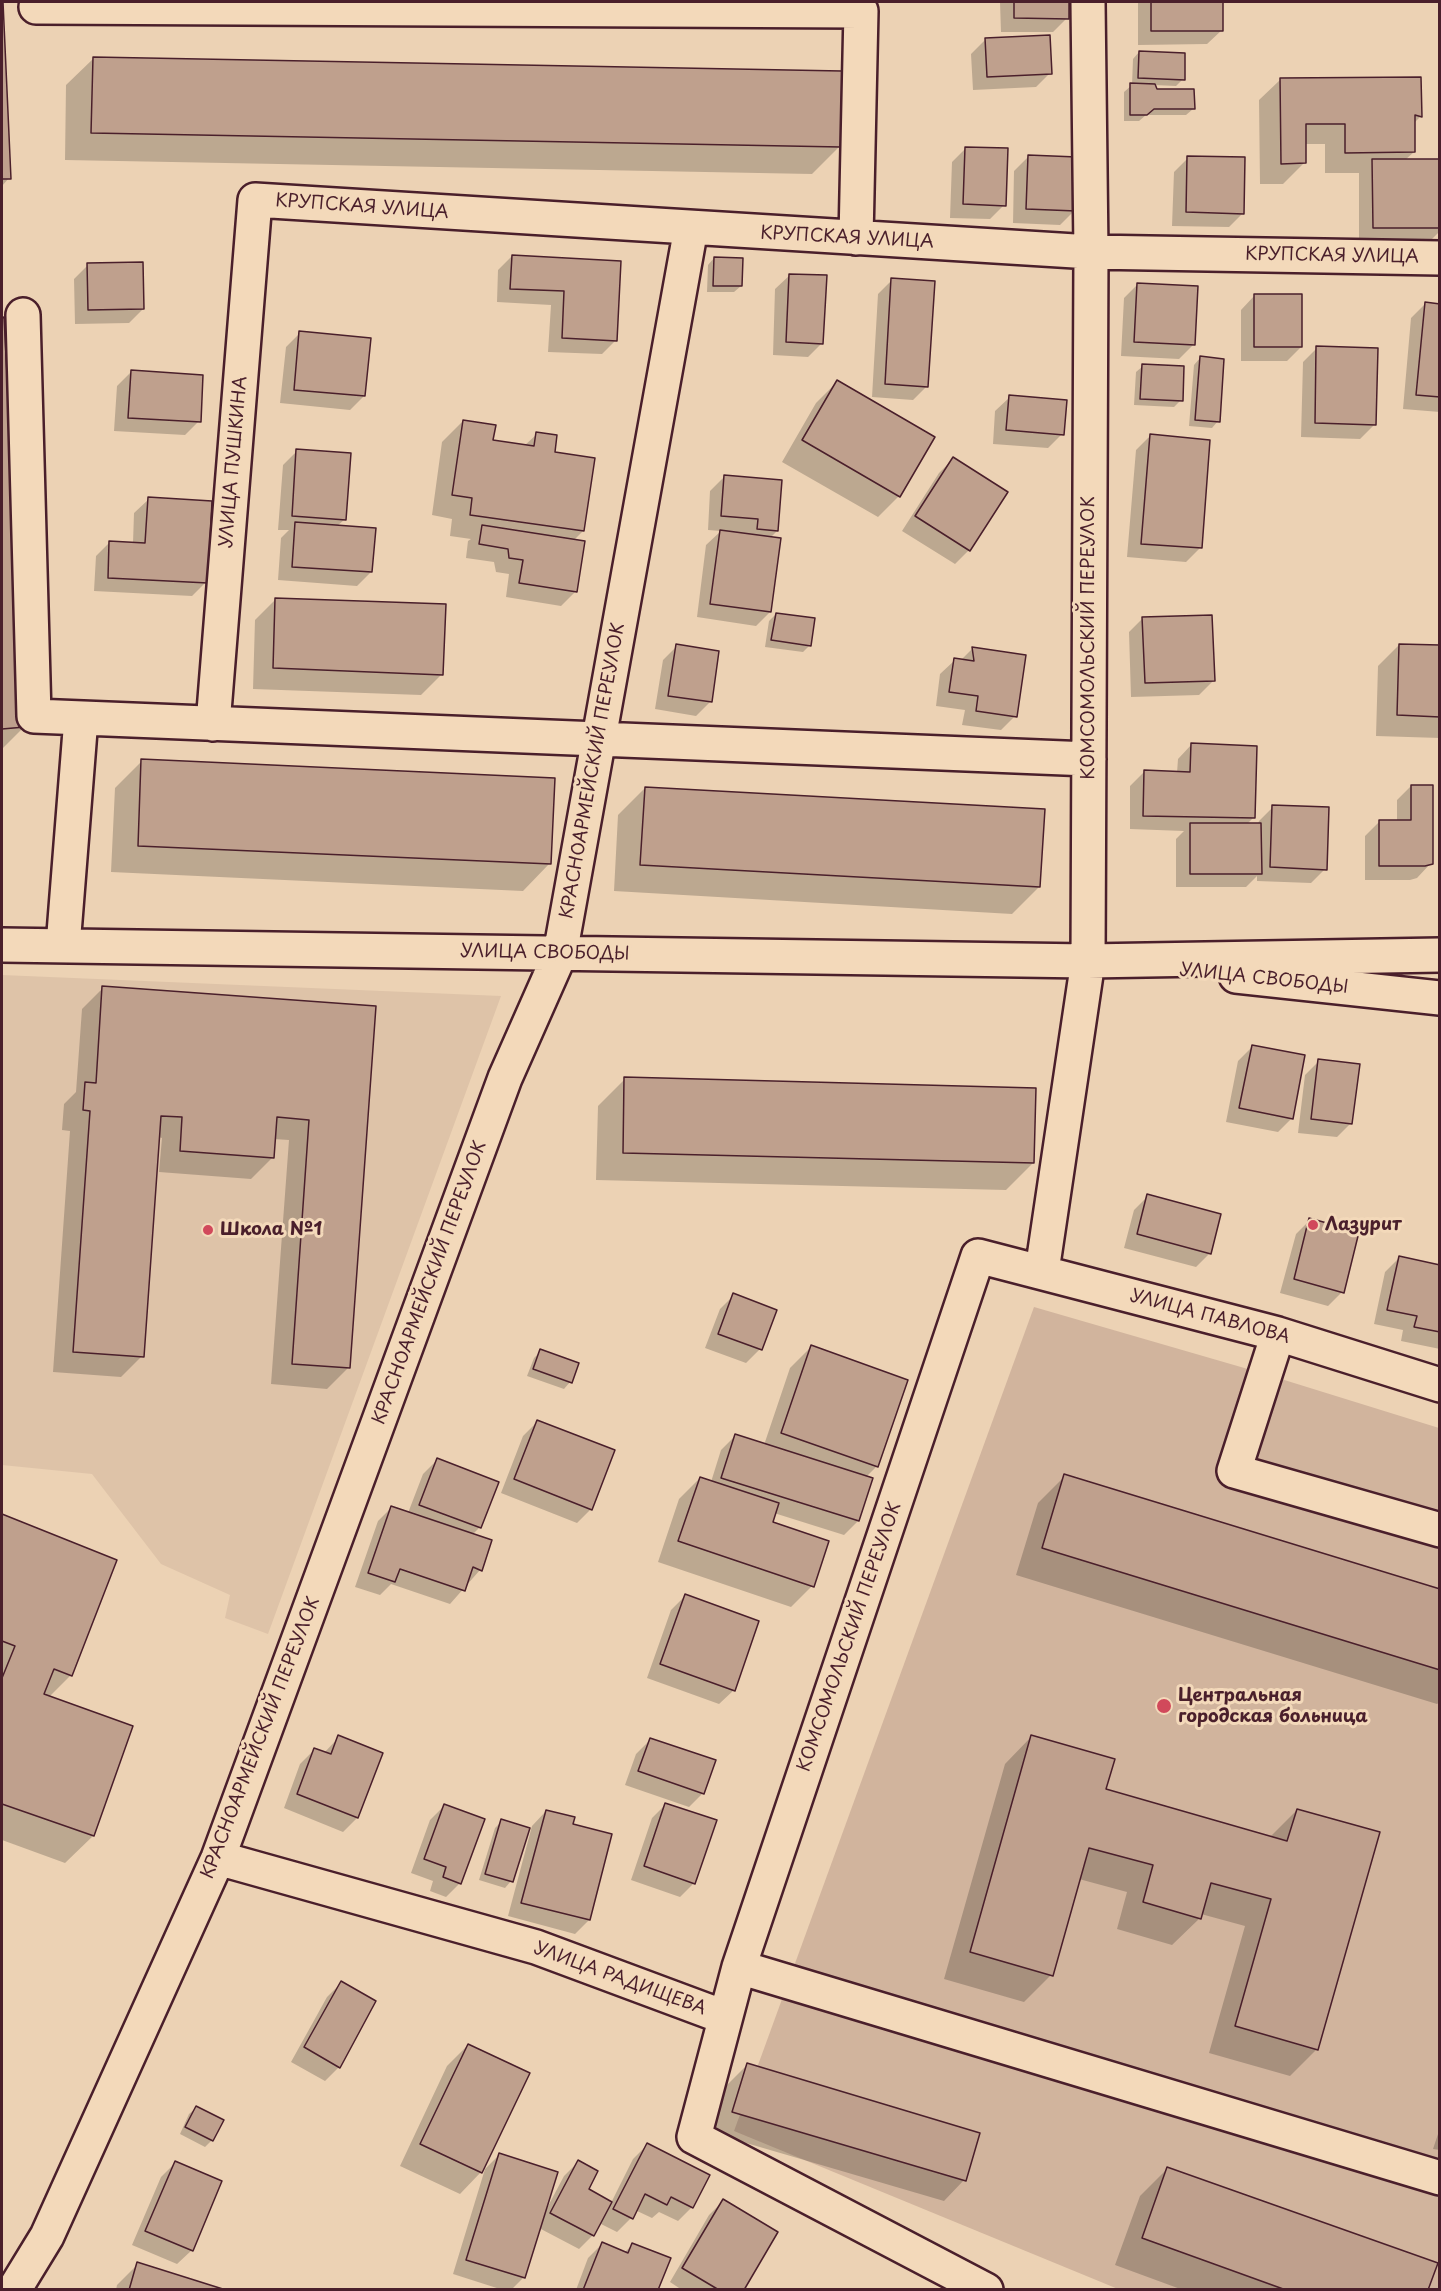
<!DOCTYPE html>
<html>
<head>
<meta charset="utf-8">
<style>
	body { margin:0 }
	#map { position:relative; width:1441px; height:2291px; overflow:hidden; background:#ecd2b4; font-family:"Playpen Sans",sans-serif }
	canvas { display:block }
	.frame { position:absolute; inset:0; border:3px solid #4a1f2b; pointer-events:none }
</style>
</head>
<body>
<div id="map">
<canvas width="1441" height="2291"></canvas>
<div class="frame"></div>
</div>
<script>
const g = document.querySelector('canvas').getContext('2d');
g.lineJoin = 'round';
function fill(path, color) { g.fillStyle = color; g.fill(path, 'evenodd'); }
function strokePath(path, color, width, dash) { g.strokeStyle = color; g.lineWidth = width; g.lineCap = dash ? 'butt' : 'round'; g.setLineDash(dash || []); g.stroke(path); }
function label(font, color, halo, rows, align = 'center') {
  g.font = font + ' "Playpen Sans",sans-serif'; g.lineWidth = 6; g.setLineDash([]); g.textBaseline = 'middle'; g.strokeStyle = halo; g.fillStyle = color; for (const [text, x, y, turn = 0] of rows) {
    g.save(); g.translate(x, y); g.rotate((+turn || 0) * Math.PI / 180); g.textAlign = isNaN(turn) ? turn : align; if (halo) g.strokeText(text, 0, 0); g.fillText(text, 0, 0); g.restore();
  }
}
fill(new Path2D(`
	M2,975L501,996L268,1634L225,1618L230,1595L161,1564L92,1474L2,1465Z`), '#dec3a8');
fill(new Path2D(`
	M1034,1307L1265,1374L1439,1428V2289H1118L734,2131Z`), '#d1b49d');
fill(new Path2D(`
	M2,2L9,178L2,186Z
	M1000,2H1067V18L1053,32H1001Z
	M1138,2H1221L1222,30L1207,44L1138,45Z
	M985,40L1050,73L1036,87L973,90L971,54Z
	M1139,52L1183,79L1176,86L1154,85L1155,90L1193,109L1186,115H1146L1139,121H1124V92L1132,85L1133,59Z
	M94,58L839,147L812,174L65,160L66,85Z
	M1420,79V117L1413,124L1414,152L1405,160L1440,161V231L1429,242L1359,241V173H1325V144H1304V163L1283,184H1260L1259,100L1280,80Z
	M966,148L1004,205L990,219L950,218L952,162Z
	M1028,157L1074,211L1060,225L1013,223L1014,171Z
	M1188,158L1243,213L1229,227L1172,226L1174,172Z
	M512,256L620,262L616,340L602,354L548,352L551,305L497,302L498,270Z
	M714,258L741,286L734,292H707L708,265Z
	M88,265L143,309L129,323L75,324L74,279Z
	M790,275L822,343L808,357L773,355L775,289Z
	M892,280L927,386L913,400L872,397L878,294Z
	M1138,284L1193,345L1179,359L1121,356L1124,298Z
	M1255,295L1301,347L1287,361H1241V310Z
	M1425,304L1440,305V412L1403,409L1411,318Z
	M2,319L24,727L2,749Z
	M300,333L364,396L350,410L280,403L286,347Z
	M1317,348L1374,425L1360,439L1301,437L1303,362Z
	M1200,358L1218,421L1212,428L1189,426L1194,365Z
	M1143,366L1181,400L1174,407L1134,405L1136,372Z
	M131,372L199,421L185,435L114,431L117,386Z
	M837,382L933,437L899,496L878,517L782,462L816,403Z
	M1010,397L1062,434L1048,448L993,444L995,411Z
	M463,421L491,442L524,446L537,434L553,453L583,531L573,541L575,592L561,606L506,597L509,574L496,572L494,562L466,558L468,541L471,539L450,536L452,519L432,515L442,442Z
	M1150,436L1200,548L1186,562L1127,557L1136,450Z
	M297,451L344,520L337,526L371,572L357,586L278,580L281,538L289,530H278L283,465Z
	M953,459L969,550L955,564L902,531L939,473Z
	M724,477L777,531L770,538V612L756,626L697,617L706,545L721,531L708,530L710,491Z
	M149,499L206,582L192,596L94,591L96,556L110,542L133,543L134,513Z
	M276,599L442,674L421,695L253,689L255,620Z
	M776,614L810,645L803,652L765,647L769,621Z
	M1143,618L1213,681L1199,695L1131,697L1129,632Z
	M1399,645L1440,646V738L1376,736L1378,666Z
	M677,646L710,702L696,716L655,709L663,660Z
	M973,648L1015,716L1001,730L962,725L965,710L936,706L940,674L955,660H961Z
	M1192,744L1253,818L1247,824H1258L1259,821L1273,807L1325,869L1311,883L1257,881V876L1246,887H1176V839L1184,831L1130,829V786L1144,772L1177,773L1178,759Z
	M142,761L550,863L523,891L111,872L115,788Z
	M1411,786L1431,863L1417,878L1410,880H1365V836L1379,822H1397V800Z
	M645,788L1039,887L1012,914L614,891L618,815Z
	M103,988L374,1008L348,1368L327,1389L271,1384L289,1140L274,1139L272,1158L251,1179L159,1172L162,1138L158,1137L142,1356L121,1377L53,1372L70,1131L62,1130L64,1104L76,1092L82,1009Z
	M1252,1047L1292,1118L1278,1132L1226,1122L1238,1061Z
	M1319,1061L1351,1123L1337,1137L1298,1133L1305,1075Z
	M625,1079L1033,1163L1006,1190L596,1180L598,1106Z
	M1148,1196L1210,1253L1196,1267L1124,1248L1134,1210Z
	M1310,1220L1342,1292L1328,1306L1280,1293L1296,1234Z
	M1399,1258L1440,1267V1349L1401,1341L1403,1330L1374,1324L1385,1272Z
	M734,1295L760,1349L746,1363L705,1348L720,1309Z
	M811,1347L877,1466L866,1477L858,1521L844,1535L774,1513L771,1523L812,1586L791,1607L658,1562L679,1499L700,1478L711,1482L721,1450L735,1436L764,1445L790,1368Z
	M541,1351L570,1382L564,1389L527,1376L534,1358Z
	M537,1422L591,1509L577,1523L501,1493L523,1436Z
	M437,1460L480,1527L472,1535L480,1570L450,1604L391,1584L380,1595L355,1587L378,1521L392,1507L408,1513L423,1474Z
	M1065,1476L1440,1591V1702L1437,1704L1016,1575L1038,1503Z
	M2,1515L115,1560L71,1675L48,1698L132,1727L93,1836L65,1863L2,1840Z
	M685,1596L734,1690L719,1704L647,1678L671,1610Z
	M1032,1736L1104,1790L1270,1837L1297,1810L1317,2049L1290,2076L1209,2053L1245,1926L1201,1914L1200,1918L1172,1945L1117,1929L1127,1892L1079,1879L1051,1975L1024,2002L944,1979L1005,1764Z
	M339,1737L357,1818L343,1832L284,1808L300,1764L314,1750L324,1753Z
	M650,1740L703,1793L689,1807L625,1785L636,1754Z
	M666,1804L694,1883L680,1897L631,1880L652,1818Z
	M444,1806L460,1883L446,1897L430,1891L433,1881L411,1873L430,1820Z
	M546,1811L589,1920L575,1934L508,1916L532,1826Z
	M502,1821L511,1881L505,1888L479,1880L495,1828Z
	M341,1983L339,2067L325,2081L291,2062L327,1997Z
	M468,2045L481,2172L460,2194L400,2166L447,2066Z
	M747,2065L964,2180L944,2201L712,2133L726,2086Z
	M196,2108L212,2140L205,2147L180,2134L189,2114Z
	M1440,2128V2150L1433,2149Z
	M647,2145L692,2207L678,2221L659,2212L652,2218L635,2210L631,2218L617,2232L599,2223L593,2235L579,2249L539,2228L524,2277L511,2290H503L453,2274L485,2169L499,2155L546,2210L564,2176L578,2162L587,2190L611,2203L633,2159Z
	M175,2163L192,2250L177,2264L132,2245L161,2177Z
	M1168,2168L1427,2290H1183L1115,2265L1140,2196Z
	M723,2201L742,2290H682L670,2282L709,2215Z
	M602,2244L624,2253L633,2244L656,2290H576L588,2258Z
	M138,2264L221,2290H116L117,2285Z`), '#0003');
const building = new Path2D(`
	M2,2H3L11,179H2Z
	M1014,2H1069V19L1014,18Z
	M1151,2H1223V31H1151Z
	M1050,35L1052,74L987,77L985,38Z
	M1139,51L1185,53V80L1138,78Z
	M93,57L842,71L841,147L91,133Z
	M1421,77L1422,117L1415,115V152L1345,153V124H1306V163L1281,164L1280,78Z
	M1130,83L1155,84L1157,89H1194L1195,109H1154L1147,115H1130Z
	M965,147L1008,148L1006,206L963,204Z
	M1028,155L1077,157L1076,211L1026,209Z
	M1187,156L1245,157L1244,214L1186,212Z
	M1372,159H1440V228H1373Z
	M512,255L621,261L617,341L562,338L564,291L510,289Z
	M714,257L743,258L742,286H713Z
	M143,262L144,309L88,310L87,263Z
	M789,274L827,275L823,344L786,342Z
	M891,278L935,281L928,387L885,384Z
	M1137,283L1198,286L1195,345L1134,342Z
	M1254,294H1302V347H1254Z
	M1425,302L1440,304V397L1416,395Z
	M4,317L25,727L2,729V318Z
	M299,331L371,338L365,396L294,390Z
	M1316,346L1378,348L1376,425L1315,423Z
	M1200,356L1224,359L1220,422L1195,420Z
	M1142,364L1184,366L1183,401L1140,399Z
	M131,370L203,375L201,422L128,418Z
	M837,380L935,437L900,497L802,440Z
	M1009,395L1067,400L1064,435L1006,430Z
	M463,420L496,425L493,440L534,446L536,432L557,435L555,452L595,458L584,531L470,515L472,498L452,495Z
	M1150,434L1210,440L1202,548L1141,544Z
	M296,449L351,453L346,520L292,516Z
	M953,457L1008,492L970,551L915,516Z
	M724,475L782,480L778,531L757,529L758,519L721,516Z
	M148,497L212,501L208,583L108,578L109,541L145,543Z
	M295,522L376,528L372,572L292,567Z
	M482,525L585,541L577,592L519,583L523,560L509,558L508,549L479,544Z
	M720,530L781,538L771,612L710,604Z
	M275,598L446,604L443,675L273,668Z
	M776,613L815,618L811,646L771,640Z
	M1212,615L1215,681L1145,683L1142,617Z
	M676,644L719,651L712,702L668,696Z
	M1399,644L1440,645V717L1397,715Z
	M972,647L1026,655L1017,717L976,711L978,696L949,692L954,658L974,661Z
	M1191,743L1257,746L1255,818L1143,816L1144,770L1190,772Z
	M141,759L555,778L551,864L138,846Z
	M1411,785H1433V864L1425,866H1379V820H1411Z
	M645,787L1045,809L1040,887L640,865Z
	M1272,805L1329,807L1327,870L1270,867Z
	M1190,823H1261L1262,874H1190Z
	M102,986L376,1006L350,1368L292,1364L309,1120L277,1117L274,1158L180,1151L182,1117L161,1116L144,1357L73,1352L90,1111L83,1110L85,1082L96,1083Z
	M1252,1045L1305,1055L1293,1119L1239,1108Z
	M1318,1059L1360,1064L1352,1124L1311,1119Z
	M624,1077L1036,1088L1034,1163L623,1153Z
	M1147,1194L1221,1214L1211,1254L1137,1234Z
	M1309,1218L1359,1232L1344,1293L1294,1279Z
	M1399,1256L1440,1265V1332L1414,1327L1417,1316L1387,1310Z
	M733,1293L777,1310L762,1350L718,1334Z
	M811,1345L908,1380L878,1467L781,1433Z
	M540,1349L579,1363L572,1383L533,1369Z
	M537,1420L615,1450L592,1510L514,1479Z
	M735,1434L873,1478L859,1521L721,1478Z
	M437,1458L499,1482L481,1528L419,1505Z
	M1064,1474L1440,1589V1670L1042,1548Z
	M700,1477L779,1503L773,1522L829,1541L814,1587L678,1541Z
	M391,1506L492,1540L482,1571L473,1567L465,1591L400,1569L395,1582L368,1573Z
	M2,1514L117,1560L72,1676L54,1669L44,1694L133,1726L94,1836L2,1804V1678L15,1646L2,1641Z
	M685,1594L759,1621L735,1691L660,1664Z
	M338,1735L383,1753L358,1818L297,1794L314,1748L331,1754Z
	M1031,1735L1115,1759L1106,1789L1287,1841L1297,1809L1380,1832L1318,2050L1235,2026L1271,1899L1211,1883L1201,1919L1143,1902L1153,1865L1089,1848L1053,1976L970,1952Z
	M650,1738L716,1760L704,1794L638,1771Z
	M665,1803L717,1820L695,1884L644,1866Z
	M444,1804L485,1819L461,1884L443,1877L446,1867L424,1859Z
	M546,1810L575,1817L573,1824L612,1834L590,1920L521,1903Z
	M501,1819L530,1828L513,1882L485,1874Z
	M341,1981L376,2001L340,2068L304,2047Z
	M468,2044L530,2073L482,2173L420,2144Z
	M747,2063L980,2133L966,2181L732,2112Z
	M196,2106L224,2120L213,2141L185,2127Z
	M647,2143L710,2175L693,2208L671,2197L667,2205L645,2194L633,2219L613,2209Z
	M499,2153L558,2172L525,2278L466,2260Z
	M578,2160L598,2171L589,2189L612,2202L594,2236L550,2213Z
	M175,2161L222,2181L193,2251L145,2231Z
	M1167,2167L1438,2263L1428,2290H1286L1142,2238Z
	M723,2199L778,2232L744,2290H719L682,2268Z
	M602,2242L628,2253L632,2243L671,2258L658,2290H583Z
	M137,2262L226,2290H129Z`);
fill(building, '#bfa08d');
strokePath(building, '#4a1f2b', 1.5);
const minor = new Path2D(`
	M36,7L861,11L856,238
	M23,315L34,716L1089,759
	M213,724L255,200L1091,252L1440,258
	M2,945L1088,961L1440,955
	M63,946L81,718
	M1236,976L1440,998
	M1042,1271L1088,961L1091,252L1088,2
	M1278,1334L1234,1471L1440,1530
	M218,1858L536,1947L724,2017
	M739,1967L1440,2178
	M14,2290L47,2236L218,1858L505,1078L560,954L691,228
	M986,2290L694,2137L739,1967L978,1256L1278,1334L1440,1385`);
strokePath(minor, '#4a1f2b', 38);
strokePath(minor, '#f3d9ba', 33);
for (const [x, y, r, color] of [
	[1313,1225,6,"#d1495b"],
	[208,1230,6,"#d1495b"],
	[1164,1706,8,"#d1495b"]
]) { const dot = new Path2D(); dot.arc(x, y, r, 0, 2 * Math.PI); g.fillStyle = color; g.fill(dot); strokePath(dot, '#f3d9ba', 2); }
label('18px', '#4a1f2b', '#f3d9ba', [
	["КРУПСКАЯ УЛИЦА",362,207,4],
	["КРУПСКАЯ УЛИЦА",847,238,3],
	["КРУПСКАЯ УЛИЦА",1332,256,1],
	["УЛИЦА ПУШКИНА",234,462,-85],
	["КОМСОМОЛЬСКИЙ ПЕРЕУЛОК",1089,638,-90],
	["КРАСНОАРМЕЙСКИЙ ПЕРЕУЛОК",593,771,-80],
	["УЛИЦА СВОБОДЫ",545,953,1],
	["УЛИЦА СВОБОДЫ",1264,979,6],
	["КРАСНОАРМЕЙСКИЙ ПЕРЕУЛОК",430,1283,-70],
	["УЛИЦА ПАВЛОВА",1210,1317,15],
	["КОМСОМОЛЬСКИЙ ПЕРЕУЛОК",850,1637,-71],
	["КРАСНОАРМЕЙСКИЙ ПЕРЕУЛОК",261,1738,-69],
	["УЛИЦА РАДИЩЕВА",620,1979,20]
]);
label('bold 18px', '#4a1f2b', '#f3d9ba', [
	["Лазурит",1325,1225],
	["Школа №1",220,1230],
	["Центральная",1178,1696],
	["городская больница",1178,1717]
], 'left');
</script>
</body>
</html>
